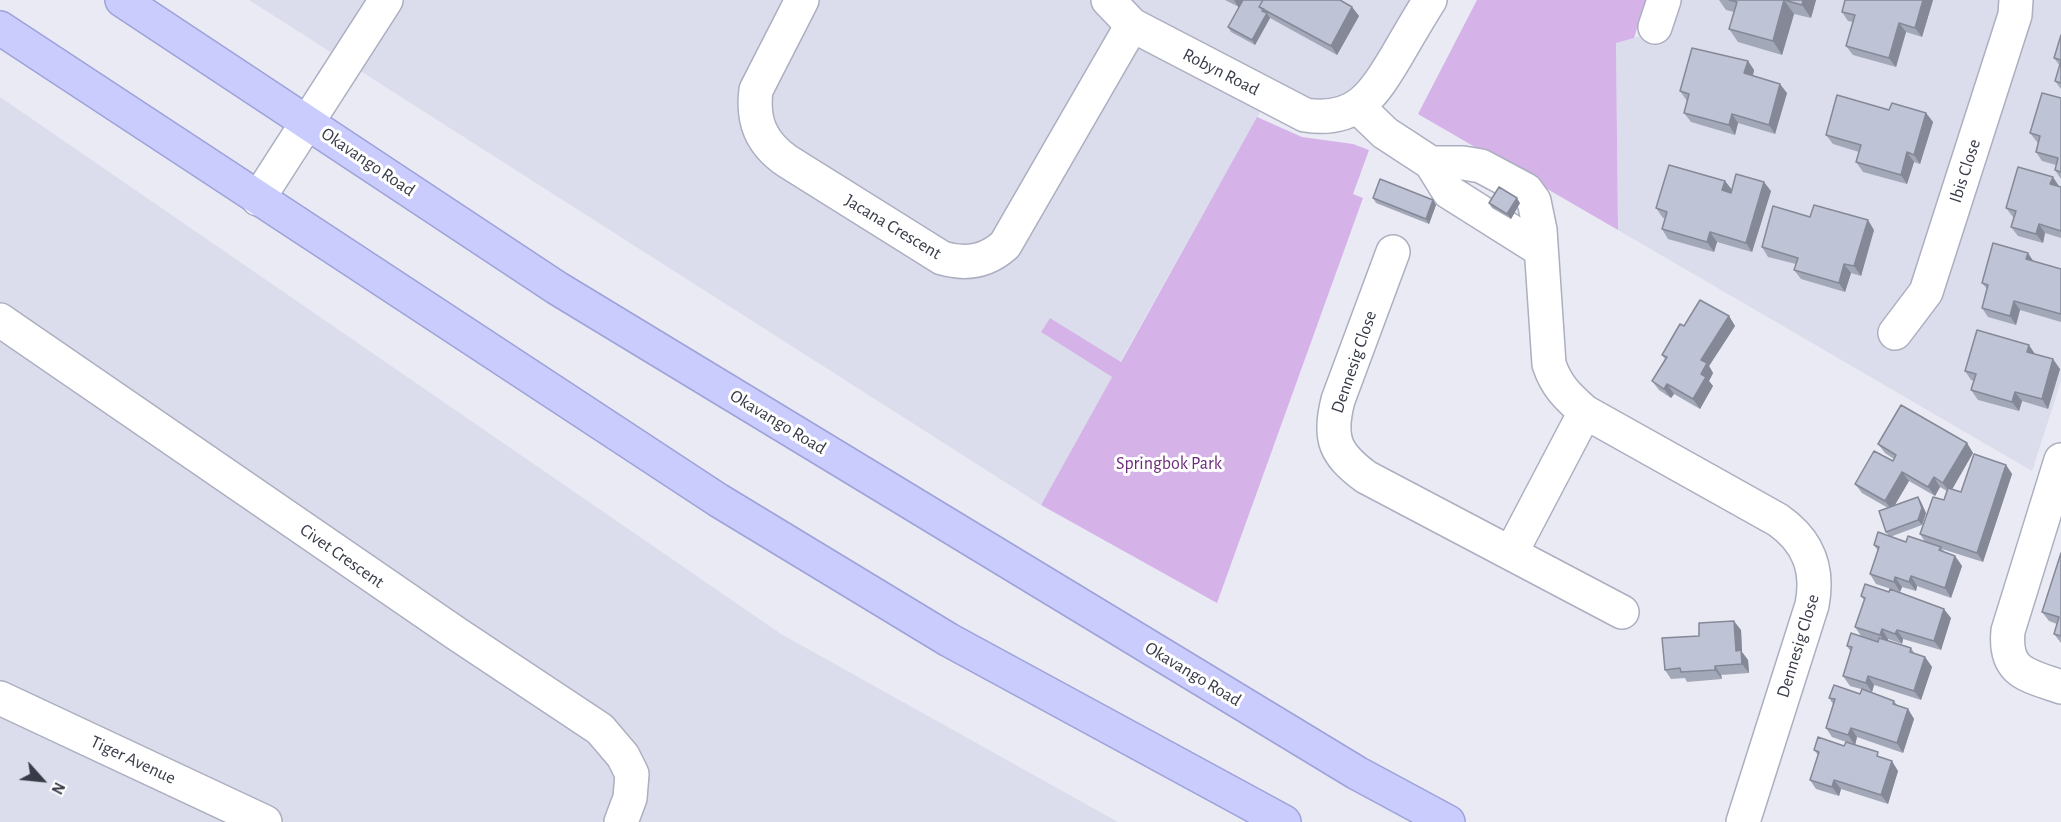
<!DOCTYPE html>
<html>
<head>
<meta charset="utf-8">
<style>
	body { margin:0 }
	#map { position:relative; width:2061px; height:822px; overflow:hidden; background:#e9eaf4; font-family:"Alegreya Sans",sans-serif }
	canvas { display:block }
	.north { position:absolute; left:12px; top:750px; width:60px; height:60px; -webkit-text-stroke:4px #fff; paint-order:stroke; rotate:117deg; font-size:16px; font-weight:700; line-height:24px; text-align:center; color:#373b48 }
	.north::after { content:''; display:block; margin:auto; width:21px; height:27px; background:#373b48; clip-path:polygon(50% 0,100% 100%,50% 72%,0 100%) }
</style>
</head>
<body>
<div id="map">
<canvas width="2061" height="822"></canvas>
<div class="north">N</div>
</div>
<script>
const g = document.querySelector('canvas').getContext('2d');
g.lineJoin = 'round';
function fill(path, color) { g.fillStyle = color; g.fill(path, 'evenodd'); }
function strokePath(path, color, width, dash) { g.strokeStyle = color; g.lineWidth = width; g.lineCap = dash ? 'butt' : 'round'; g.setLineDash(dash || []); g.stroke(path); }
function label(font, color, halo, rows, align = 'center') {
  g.font = font + ' "Alegreya Sans",sans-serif'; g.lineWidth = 6; g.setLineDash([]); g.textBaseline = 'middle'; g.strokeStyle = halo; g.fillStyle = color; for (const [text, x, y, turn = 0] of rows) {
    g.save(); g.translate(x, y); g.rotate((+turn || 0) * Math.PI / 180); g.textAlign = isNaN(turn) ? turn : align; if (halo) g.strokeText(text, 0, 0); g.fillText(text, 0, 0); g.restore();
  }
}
fill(new Path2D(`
	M249,0H1433L1355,110L1268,98L1120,362L1050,318L1041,332L1112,377L1041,505Z
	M1662,0H2061V381L2032,471L1618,230L1616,43L1650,33Z
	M0,97L781,634L1118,822H0Z`), '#dbddec');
fill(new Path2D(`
	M1477,0H1646L1634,38L1616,43L1618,230L1418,114Z
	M1257,117L1302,137L1353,144L1369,150L1353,194L1363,198L1217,603L1041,505L1112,377L1041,332L1050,318L1121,362Z`), '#d5b3e8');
const minor = new Path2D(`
	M802,0L756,90C752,121 761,143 787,161L942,258C966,265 986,262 1005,245L1132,25
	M1108,0L1132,25L1305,115C1356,123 1373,95 1396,57C1407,38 1418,19 1430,0
	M1655,27L1664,0
	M1358,107L1385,133L1431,163L1449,192L1541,250
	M1431,163H1463L1481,166L1526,190L1534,201L1540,230L1549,364C1556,386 1568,397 1585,412L1778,520C1808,541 1819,569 1812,605L1743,822
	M258,199L386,0
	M1393,252L1338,400C1328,439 1335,454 1366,477L1622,612
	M0,320L457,634L600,729L623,756L632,774L630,798L621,822
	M1895,333L1926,292L2015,15L2016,0
	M2061,460L2008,631C2004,673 2027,675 2061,687
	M1511,553L1585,412
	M0,698L265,822`);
const secondary = new Path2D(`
	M122,0L557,288L1357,773L1448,822
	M0,28L718,500L949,640L1284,822`);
strokePath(minor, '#acafc0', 36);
strokePath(secondary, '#9ea2d9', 36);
strokePath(minor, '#fff', 33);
strokePath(secondary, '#caccfe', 33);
fill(new Path2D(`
	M1225,0H1342L1341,1L1352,7L1359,16L1337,55L1270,18L1255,45L1231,32L1228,27L1239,7Z
	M1719,0H1816L1811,18L1794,14L1782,55L1738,42L1729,29L1734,12L1726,10Z
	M1933,0L1922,37L1906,32L1896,67L1853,55L1846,46L1853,22L1848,21L1842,12Z
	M2061,35V89L2055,81L2060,66L2054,58Z
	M1748,61L1754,70L1753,76L1787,93L1775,134L1738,123L1735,135L1691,122L1684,113L1687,101L1680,91Z
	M2061,98V179L2055,170L2056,165L2042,161L2036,152L2038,143L2037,142L2030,133Z
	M1889,110L1926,113L1933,122L1920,164L1914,162L1907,184L1863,172L1856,162L1859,152L1833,144L1826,135Z
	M1725,181L1732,190L1771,191L1752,252L1717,242L1714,252L1668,239L1662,229L1665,218H1663L1656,208Z
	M2061,187V238L2045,233L2043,243L2018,236L2011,227L2014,218L2013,217L2006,208Z
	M1373,198L1433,200L1436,205L1429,224L1376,203Z
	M1489,203H1520L1511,219L1492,208Z
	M1810,217L1874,230L1861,276L1851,273L1845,292L1801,279L1794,270L1796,264L1768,257L1762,247Z
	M2033,261L2061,269V322L2020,310L2016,325L1988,317L1982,308L1987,289L1982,283Z
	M1729,316L1735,326L1709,366L1713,373L1709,381L1713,386L1700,409L1674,394L1671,398L1659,390L1652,381L1665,359L1662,355L1684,326Z
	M2035,354L2060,369L2048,409L2022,401L2019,411L1978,400L1971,390L1974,381L1971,380L1965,371Z
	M1967,443L1973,453L1952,489L1961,492L2006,465L2012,474L1983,562L1942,549L1945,552L1955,556L1962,566L1951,598L1917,586L1916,591L1902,587L1900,592L1876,584L1870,574L1878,551L1874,545L1889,536L1886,532L1888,508L1862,493L1855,484L1893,461L1894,459L1885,453L1878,444ZM1909,481L1935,496L1940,487L1947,491L1944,500L1920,534L1925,542H1906L1890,537L1922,525L1926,513L1921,502L1918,497L1894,506Z
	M2061,553V643L2054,634L2057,624L2049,621L2042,612Z
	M1861,596L1951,618L1941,650L1903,639L1902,644L1888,639V641L1911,648L1915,654L1925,657L1932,667L1921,700L1874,685L1872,692L1850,686L1843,676L1851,652L1847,646L1861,636L1855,627L1864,600Z
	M1741,630L1742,652L1748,660L1749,673L1721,675L1722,679L1687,682L1685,678L1671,679L1665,670L1699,636Z
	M1860,694L1894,701L1898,706L1908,709L1914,719L1903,753L1857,737L1855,745L1882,758L1898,771L1888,804L1841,789L1839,796L1816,789L1810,780L1818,755L1814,750L1844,746L1846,742L1832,737L1826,728L1833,704L1829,698Z`), '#a3a8b8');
fill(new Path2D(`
	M1234,0H1243L1239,8Z
	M1784,0L1794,14L1782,55L1773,41Z
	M1803,0H1816L1811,18L1802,5Z
	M1923,0H1933L1922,37L1915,28Z
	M1352,7L1359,16L1337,55L1331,46Z
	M1267,13L1270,18L1255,45L1252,40Z
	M1899,23L1906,32L1896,67L1889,58Z
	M1748,61L1754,70L1751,83L1744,73Z
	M1780,84L1787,93L1775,134L1769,125Z
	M1926,113L1933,122L1920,164L1914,155Z
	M1732,114L1738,123L1735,135L1729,125Z
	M1907,152L1914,162L1907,184L1901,175Z
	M2053,177L2059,186L2050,184Z
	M1725,181L1732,190L1729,200L1722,190Z
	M1764,182L1771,191L1752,252L1746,243Z
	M1517,198L1520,203L1511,219L1507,214Z
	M1433,200L1436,205L1429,224L1426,219Z
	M1868,220L1874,230L1861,276L1854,266Z
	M2039,224L2045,233L2043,243L2036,234Z
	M1710,232L1717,242L1714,252L1707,242Z
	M2028,253L2034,262L2026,259Z
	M1844,264L1851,273L1845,292L1839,283Z
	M2014,301L2020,310L2016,325L2010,316Z
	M1729,316L1735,326L1709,366L1713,373L1709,381L1713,386L1700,409L1693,399L1701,374V360Z
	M2029,345L2035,354L2027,352Z
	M2053,359L2060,369L2048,409L2042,399Z
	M1667,384L1674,394L1671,398L1664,389Z
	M2015,392L2022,401L2019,411L2012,402Z
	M1967,443L1973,453L1950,493L1943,483Z
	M2006,465L2012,474L1983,562L1977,553Z
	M1902,472L1909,481L1892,510L1885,501Z
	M1934,477L1940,487L1935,496L1928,487Z
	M1918,497L1921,502L1926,513L1922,525L1918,520Z
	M1955,556L1962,566L1951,598L1945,588Z
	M1911,576L1917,586L1916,591L1909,582Z
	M1895,577L1902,587L1900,592L1894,582Z
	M1944,609L1951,618L1941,650L1934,641Z
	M1734,621L1741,630L1742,652L1748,660L1749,673L1742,664L1736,651Z
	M1882,629L1888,639L1887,645L1880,635Z
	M1897,630L1903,639L1902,644L1895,634Z
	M1925,657L1932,667L1921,700L1914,691Z
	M1715,666L1721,675L1722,679L1715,670Z
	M1868,676L1874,685L1872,692L1866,683Z
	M1908,709L1914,719L1903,753L1897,743Z
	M1851,728L1857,737L1855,745L1848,735Z
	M1892,761L1898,771L1888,804L1881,795Z
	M1834,780L1841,789L1839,796L1832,787Z`), '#858896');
const building = new Path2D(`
	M1243,0H1263L1259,7L1264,9L1262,11L1267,13L1252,40L1228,27Z
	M1263,0H1340L1352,7L1331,46L1259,7Z
	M1729,0H1803L1802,5L1784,0L1773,41L1729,29L1737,2Z
	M1845,0H1923L1915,28L1899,23L1889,58L1846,46L1855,15L1842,12Z
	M2061,35V60L2054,58Z
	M1692,48L1748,61L1744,73L1780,84L1769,125L1732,114L1729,125L1684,113L1689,94L1680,91Z
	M2061,61V83L2055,81Z
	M2042,93L2061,98V172L2055,170L2058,158L2036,152L2040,136L2030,133Z
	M1837,95L1889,110L1892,103L1926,113L1914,155L1907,152L1901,175L1856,162L1861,145L1826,135Z
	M1669,165L1725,181L1722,190L1731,193L1736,174L1764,182L1746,243L1710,232L1707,242L1662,229L1667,212L1656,208Z
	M2018,167L2053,177L2050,184L2061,187V231L2039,224L2036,234L2011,227L2016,211L2006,208Z
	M1380,179L1433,200L1426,219L1373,198Z
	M1499,187L1517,198L1507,214L1489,203Z
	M1814,205L1868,220L1854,266L1844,264L1839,283L1794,270L1798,258L1762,247L1773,206L1810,217Z
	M1993,243L2028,253L2026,259L2061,269V314L2014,301L2010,316L1982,308L1988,285L1982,283Z
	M1700,300L1729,316L1701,360L1707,363L1701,374L1706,377L1693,399L1667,384L1664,389L1652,381L1667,357L1662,355L1680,324L1684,326Z
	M1977,330L2029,345L2027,352L2053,359L2042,399L2015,392L2012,402L1971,390L1976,374L1965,371Z
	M1901,405L1967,443L1943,483L1934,477L1928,487L1902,472L1885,501L1855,484L1874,451L1893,461L1896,455L1878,444Z
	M1974,454L2006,465L1977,553L1920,534L1933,497L1944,500L1948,488L1961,492Z
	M1918,497L1922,508L1918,520L1886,532L1879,511Z
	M1878,532L1906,542L1908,536L1941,547L1939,550L1955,556L1945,588L1911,576L1909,582L1895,577L1894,582L1870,574L1879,547L1874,545Z
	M2061,553V636L2054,634L2059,617L2042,612Z
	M1865,584L1889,592L1890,589L1944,609L1934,641L1897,630L1895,634L1882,629L1880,635L1855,627L1865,598L1861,596Z
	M1734,621L1736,651L1741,650L1742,664L1715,666V670L1681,672L1680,668L1665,670L1662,638L1699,636V623Z
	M1851,633L1878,642L1879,638L1911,648L1910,652L1925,657L1914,691L1868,676L1866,683L1843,676L1852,647L1847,646Z
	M1834,685L1860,694L1862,689L1894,701L1893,704L1908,709L1897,743L1851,728L1848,735L1826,728L1835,699L1829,698Z
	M1818,737L1844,746L1846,742L1878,752L1877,756L1892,761L1881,795L1834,780L1832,787L1810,780L1819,752L1814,750Z`);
fill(building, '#bec3d6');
strokePath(building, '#858896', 1.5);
label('18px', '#373b48', '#fff', [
	["Robyn Road",1221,72,27],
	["Okavango Road",368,162,34],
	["Ibis Close",1965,171,-72],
	["Jacana Crescent",893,227,31],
	["Dennesig Close",1354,362,-71],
	["Okavango Road",778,422,31],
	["Civet Crescent",342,556,35],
	["Dennesig Close",1798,646,-73],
	["Okavango Road",1193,674,31],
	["Tiger Avenue",133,760,25]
]);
label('18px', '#6b2b79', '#fff', [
	["Springbok Park",1169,464]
]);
</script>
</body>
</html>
